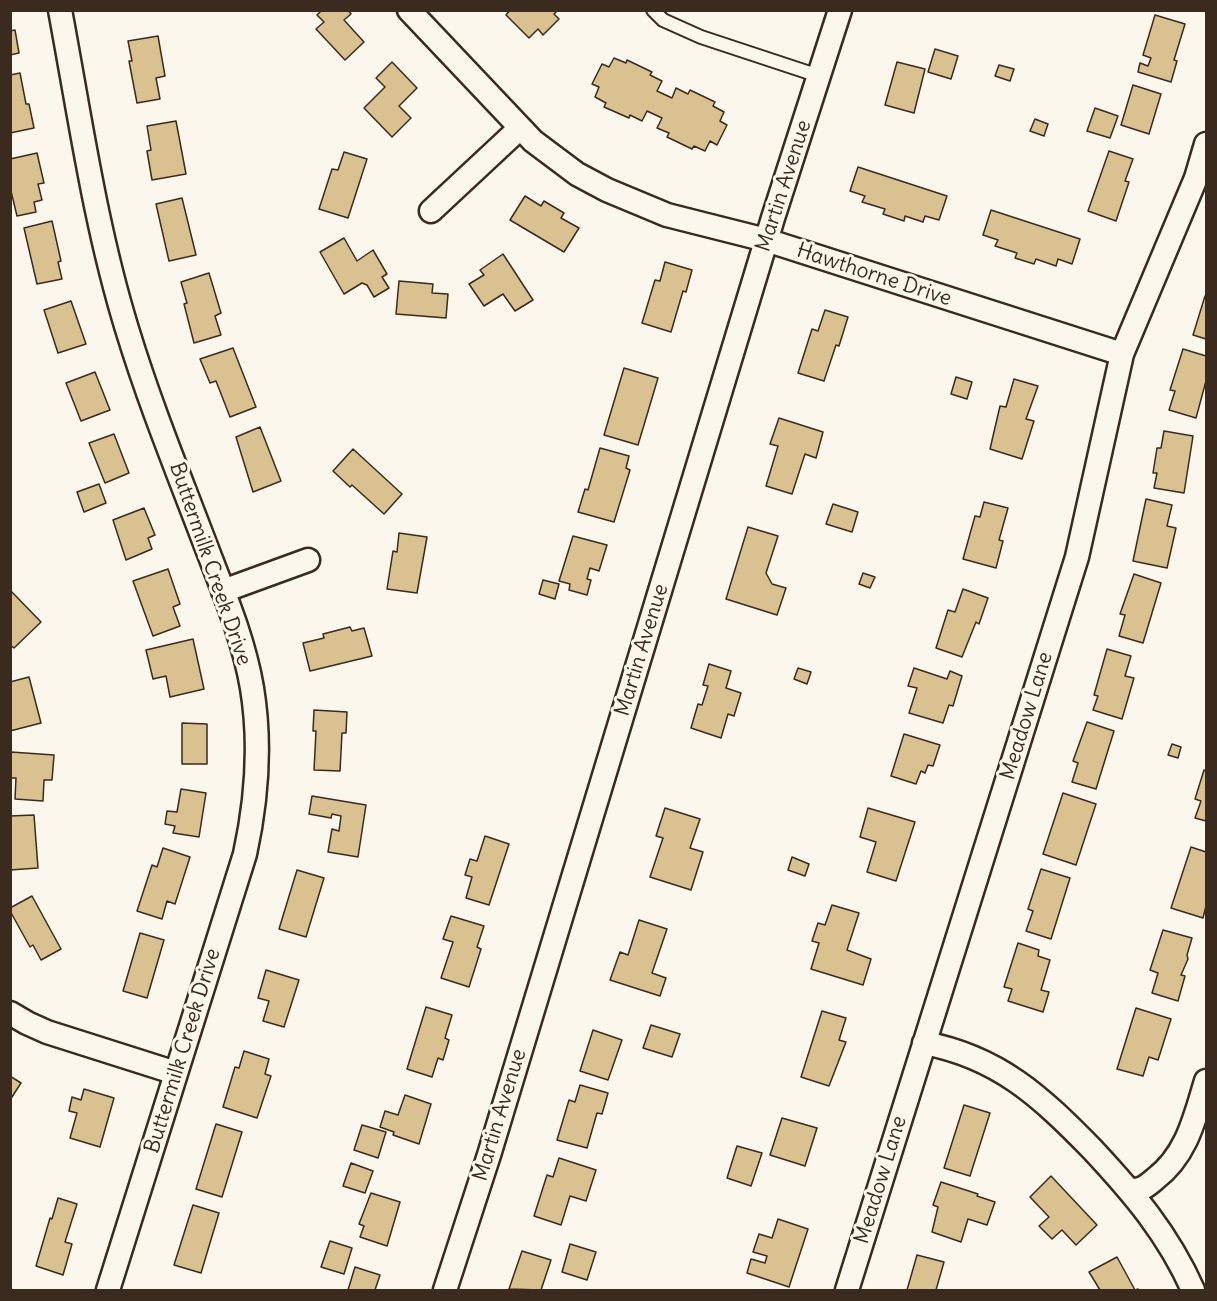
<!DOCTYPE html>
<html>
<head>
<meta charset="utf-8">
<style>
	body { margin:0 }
	#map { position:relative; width:1217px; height:1301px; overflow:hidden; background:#fbf7ec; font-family:Delius,sans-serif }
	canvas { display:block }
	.frame { position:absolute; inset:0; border:12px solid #3b2a1e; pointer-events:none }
</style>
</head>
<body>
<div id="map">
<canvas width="1217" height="1301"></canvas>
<div class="frame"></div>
</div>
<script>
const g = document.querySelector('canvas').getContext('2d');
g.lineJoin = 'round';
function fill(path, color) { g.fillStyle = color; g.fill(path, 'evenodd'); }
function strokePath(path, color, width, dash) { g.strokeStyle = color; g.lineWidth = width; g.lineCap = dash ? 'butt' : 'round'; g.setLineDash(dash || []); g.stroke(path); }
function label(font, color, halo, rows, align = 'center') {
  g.font = font + ' Delius,sans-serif'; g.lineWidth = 6; g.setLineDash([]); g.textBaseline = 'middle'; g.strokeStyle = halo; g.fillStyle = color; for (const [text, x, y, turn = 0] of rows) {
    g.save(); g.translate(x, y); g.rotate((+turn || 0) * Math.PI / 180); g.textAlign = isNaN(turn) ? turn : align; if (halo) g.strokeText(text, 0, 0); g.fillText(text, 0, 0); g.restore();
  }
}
const building = new Path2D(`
	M322,10H348L351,14L344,20L364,42L345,60L316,29L324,22L317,15Z
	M510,10H558L554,14L559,19L543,35L538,29L529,38L506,15Z
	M1155,15L1185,24L1174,60L1177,61L1171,82L1138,72L1140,63L1148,66L1151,58L1143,55Z
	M15,30L19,53L10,55V31Z
	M158,36L165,76L156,78L160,99L137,103L129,61H132L128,41Z
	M935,49L958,56L951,79L928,72Z
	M614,58L626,63L627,60L652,72L650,75L662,81L657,91L672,98L676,88L688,94L690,90L715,102L713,106L724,112L720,121L727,125L717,145L710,141L705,151L694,146L692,149L667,137L669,133L657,128L662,118L647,111L642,121L630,115L629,118L604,107L606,103L595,97L599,87L592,84L602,64L609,67Z
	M392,62L417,88L399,106L411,118L392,137L364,108L385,87L376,78Z
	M897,62L925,69L914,113L885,105Z
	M999,65L1014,69L1010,81L995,76Z
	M20,73L26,104H29L34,128L10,133V75Z
	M1133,85L1161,94L1149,134L1121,125Z
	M1095,108L1118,116L1110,138L1087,131Z
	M1035,119L1048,124L1044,136L1030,131Z
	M176,121L186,174L152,180L147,151L151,150L147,126Z
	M1109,151L1133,159L1125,181L1129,182L1116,221L1088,211Z
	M344,152L367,159L348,218L319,209L332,169L338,170Z
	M37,153L44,183L38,184L42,200L34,202L36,212L17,216L10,187V159Z
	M858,167L947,196L939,220L925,216L923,222L905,216L904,221L883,214L885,209L862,202L865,196L850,191Z
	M525,196L541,206L544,201L564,213L561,218L579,228L564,252L510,220Z
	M182,198L196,255L169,261L156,204Z
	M991,210L1080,239L1072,264L1058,259L1056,266L1036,259L1034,264L1015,258L1017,253L995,246L998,240L983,235Z
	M52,221L61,261L58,262L62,279L37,284L24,228Z
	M344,238L357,261L373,250L387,274L382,277L389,288L374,297L367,285L362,283L344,294L320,252Z
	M503,254L533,300L515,311L503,294L484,306L469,284L484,275L480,270Z
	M665,262L692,270L686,292L683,291L671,332L642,323L655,280L660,281Z
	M209,273L221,313L215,316L221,335L194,343L184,304L187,303L181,282Z
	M399,281L433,284L432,293L448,294L446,318L396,314Z
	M1205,296L1206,297V339L1193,335Z
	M71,301L86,344L58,353L44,310Z
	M825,310L848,317L839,346L836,345L824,381L798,373L812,329L818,331Z
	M233,348L256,407L230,417L216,381L210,383L200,359Z
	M1183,349L1206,356V381L1196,418L1169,410L1175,391L1170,390Z
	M624,368L658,378L638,445L604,435Z
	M95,372L110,410L81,421L66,383Z
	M956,377L972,382L967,399L951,394Z
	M1014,379L1038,386L1026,419L1034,421L1022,459L990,449L1000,406L1006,407Z
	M779,418L823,432L816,458L805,454L792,494L766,486L778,446L770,444Z
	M260,427L281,481L253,492L236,437Z
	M1164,431L1193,436L1184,493L1154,488L1157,473H1153L1157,448H1161Z
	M114,434L129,473L105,483L89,443Z
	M600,448L629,456L626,468L630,470L614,522L578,512L585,489L588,490Z
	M353,449L402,494L384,514L352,485L350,487L333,471Z
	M99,484L106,503L84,512L77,492Z
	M1146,499L1172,505L1167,526L1176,528L1167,568L1133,561Z
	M984,502L1008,508L999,540L1003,541L996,568L963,559L975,516L980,517Z
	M833,504L858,512L852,532L826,524Z
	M144,508L155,535L148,538L152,549L126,560L113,520Z
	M748,527L778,536L766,573L772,584L786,588L777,615L726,599Z
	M399,533L427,537L417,593L387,589L393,551L397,552Z
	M573,536L607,545L599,571L590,568L587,579L591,580L587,595L569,590L570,584L559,581Z
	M168,569L180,604L173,607L180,626L153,636L133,581Z
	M863,573L875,577L870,588L859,584Z
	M1134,574L1161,583L1143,643L1119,636L1125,615L1120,614Z
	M543,580L559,584L555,599L539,594Z
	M963,589L988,598L979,624L976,622L962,657L936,648L948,610L955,612Z
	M10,590L41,622L14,648L10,645Z
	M350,627L352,631L364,628L372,656L310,671L303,643L324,638L323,634Z
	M193,639L204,689L170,697L166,676L153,679L146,650Z
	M1107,649L1131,656L1125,676L1134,678L1122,719L1093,710L1098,696L1094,695Z
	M709,664L731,671L726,688L741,693L734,716L728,714L721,738L691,728L698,704L702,705L708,686L703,685Z
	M798,668L811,672L807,684L794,679Z
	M914,668L947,679L950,671L962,676L953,706L949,705L943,723L909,713L917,688L908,686Z
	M29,677L41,723L10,731V682Z
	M314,710L347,712L346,733H342L340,771L314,770L316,731H313Z
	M1087,722L1114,731L1096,789L1072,782L1078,763L1073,761Z
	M182,723L207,724V764H182Z
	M904,734L940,745L933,766L928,765L925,773L921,771L916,784L891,776Z
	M1172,744L1181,747L1178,758L1168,755Z
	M11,752L54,755L52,780H44L43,801L15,799L16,778H10Z
	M1204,770L1206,771V821L1195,818L1201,801L1195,799Z
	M181,789L206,793L199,837L173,833L175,826L165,824L167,811L177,812Z
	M1063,793L1096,804L1076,865L1043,854Z
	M312,796L366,805L358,857L328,852L332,829L339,831L341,816L332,814L331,818L309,814Z
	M665,808L700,819L690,848L703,852L691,890L650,877L663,838L656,836Z
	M868,808L915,822L896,881L867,872L876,842L860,837Z
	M34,815L38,868L10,870V816Z
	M485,836L509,844L489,905L466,898L472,877L465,875L470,859L477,861Z
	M1191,847L1206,852V906L1203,918L1171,908Z
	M163,848L190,857L175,904L167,901L162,919L137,911L152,865L157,867Z
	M792,857L809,864L805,876L788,870Z
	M1041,869L1070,878L1051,939L1026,931L1033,911L1028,909Z
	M297,870L324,878L306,937L279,929Z
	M32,896L61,949L41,960L33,945L30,947L10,911V908Z
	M832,905L859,913L847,950L871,959L863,985L811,969L819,943L812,941L818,923L825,925Z
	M451,916L484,926L477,947L481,949L469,987L441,978L453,942L443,939Z
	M639,920L667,929L652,973L666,978L660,996L610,980L620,952L628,955Z
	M1163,930L1192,938L1187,955L1188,959L1181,975L1185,976L1178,1001L1152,993L1158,973L1150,970Z
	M140,933L164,940L147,998L123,991Z
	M1018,943L1039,950L1038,956L1050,960L1041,990L1049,992L1043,1012L1008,1001L1012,989L1004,987Z
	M266,970L299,980L284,1027L263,1021L269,1001L258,998Z
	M426,1007L452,1015L445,1038L449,1040L443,1060L438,1058L432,1077L407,1069Z
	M1136,1008L1171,1019L1158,1060L1149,1057L1143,1076L1117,1069Z
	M822,1011L846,1018L839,1040L846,1042L829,1086L801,1077Z
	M651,1025L680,1034L672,1057L643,1048Z
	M593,1030L622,1040L608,1080L580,1071Z
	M244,1051L269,1059L265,1074L271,1076L257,1118L223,1107L235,1067L239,1068Z
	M10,1076L21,1083L10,1100Z
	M580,1085L608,1093L602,1114L597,1113L587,1148L557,1140L569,1100L575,1102Z
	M84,1089L114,1098L100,1147L70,1138L77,1113L69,1111L72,1097L81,1100Z
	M405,1095L431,1104L419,1144L393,1135L394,1132L380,1127L385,1111L398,1115Z
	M964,1105L990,1113L970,1176L944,1168Z
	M782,1118L817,1128L805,1166L770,1155Z
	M216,1124L242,1132L222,1197L196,1189Z
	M362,1125L386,1132L378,1158L354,1150Z
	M737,1146L762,1153L751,1186L727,1178Z
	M559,1158L596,1170L586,1201L570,1196L561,1225L534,1216L547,1175L553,1177Z
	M351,1163L373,1171L365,1193L343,1186Z
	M1051,1176L1097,1225L1076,1245L1062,1230L1052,1239L1039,1226L1049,1217L1030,1197Z
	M941,1182L978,1194L977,1196L995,1202L987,1225L968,1219L961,1242L932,1232L938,1207L933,1205Z
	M371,1193L400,1202L387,1246L360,1237L364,1226L359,1224Z
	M58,1198L77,1204L65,1242L72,1244L63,1275L36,1266L50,1218L52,1219Z
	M193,1205L219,1213L201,1273L174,1265Z
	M778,1219L808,1229L789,1287L747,1273L751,1259L765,1263L767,1256L753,1252L759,1234L772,1238Z
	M330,1241L352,1248L344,1274L321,1267Z
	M570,1244L596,1252L587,1280L562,1272Z
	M522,1251L551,1260L541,1290L509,1289Z
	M917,1255L944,1262L936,1290H907Z
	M1117,1257L1135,1290L1138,1289L1139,1290H1100L1089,1272Z
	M355,1267L380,1275L375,1290H348Z`);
fill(building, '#dac190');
strokePath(building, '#3b2a1e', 1.5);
const service = new Path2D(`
	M653,10L663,20L701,37L819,76`);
const minor = new Path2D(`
	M60,10C80,117 95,225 127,329C150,405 181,480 209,554C226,598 244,641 252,688C261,743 257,799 245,854L108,1290
	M409,10L533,141L577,174L607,190L667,215L766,240L1122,354
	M431,211L520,128
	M223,591L308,560
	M10,1013L27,1023L47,1032L176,1073
	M924,1043C999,1057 1041,1097 1092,1149C1134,1194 1168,1234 1193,1290
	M1130,1190C1141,1191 1147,1186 1155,1179C1187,1155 1195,1117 1206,1081
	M445,1290L489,1155L773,218L840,10
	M847,1290L1077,557L1122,354L1196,178L1206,144`);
strokePath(service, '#3b2a1e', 16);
strokePath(minor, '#3b2a1e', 27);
strokePath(service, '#fbf7ec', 12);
strokePath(minor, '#fbf7ec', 22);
label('21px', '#3b2a1e', '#fbf7ec', [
	["Martin Avenue",784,186,-72],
	["Hawthorne Drive",874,275,18],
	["Buttermilk Creek Drive",210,564,71],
	["Martin Avenue",642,650,-73],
	["Meadow Lane",1027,716,-73],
	["Buttermilk Creek Drive",183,1051,-73],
	["Martin Avenue",500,1115,-73],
	["Meadow Lane",881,1180,-73]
]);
</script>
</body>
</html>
